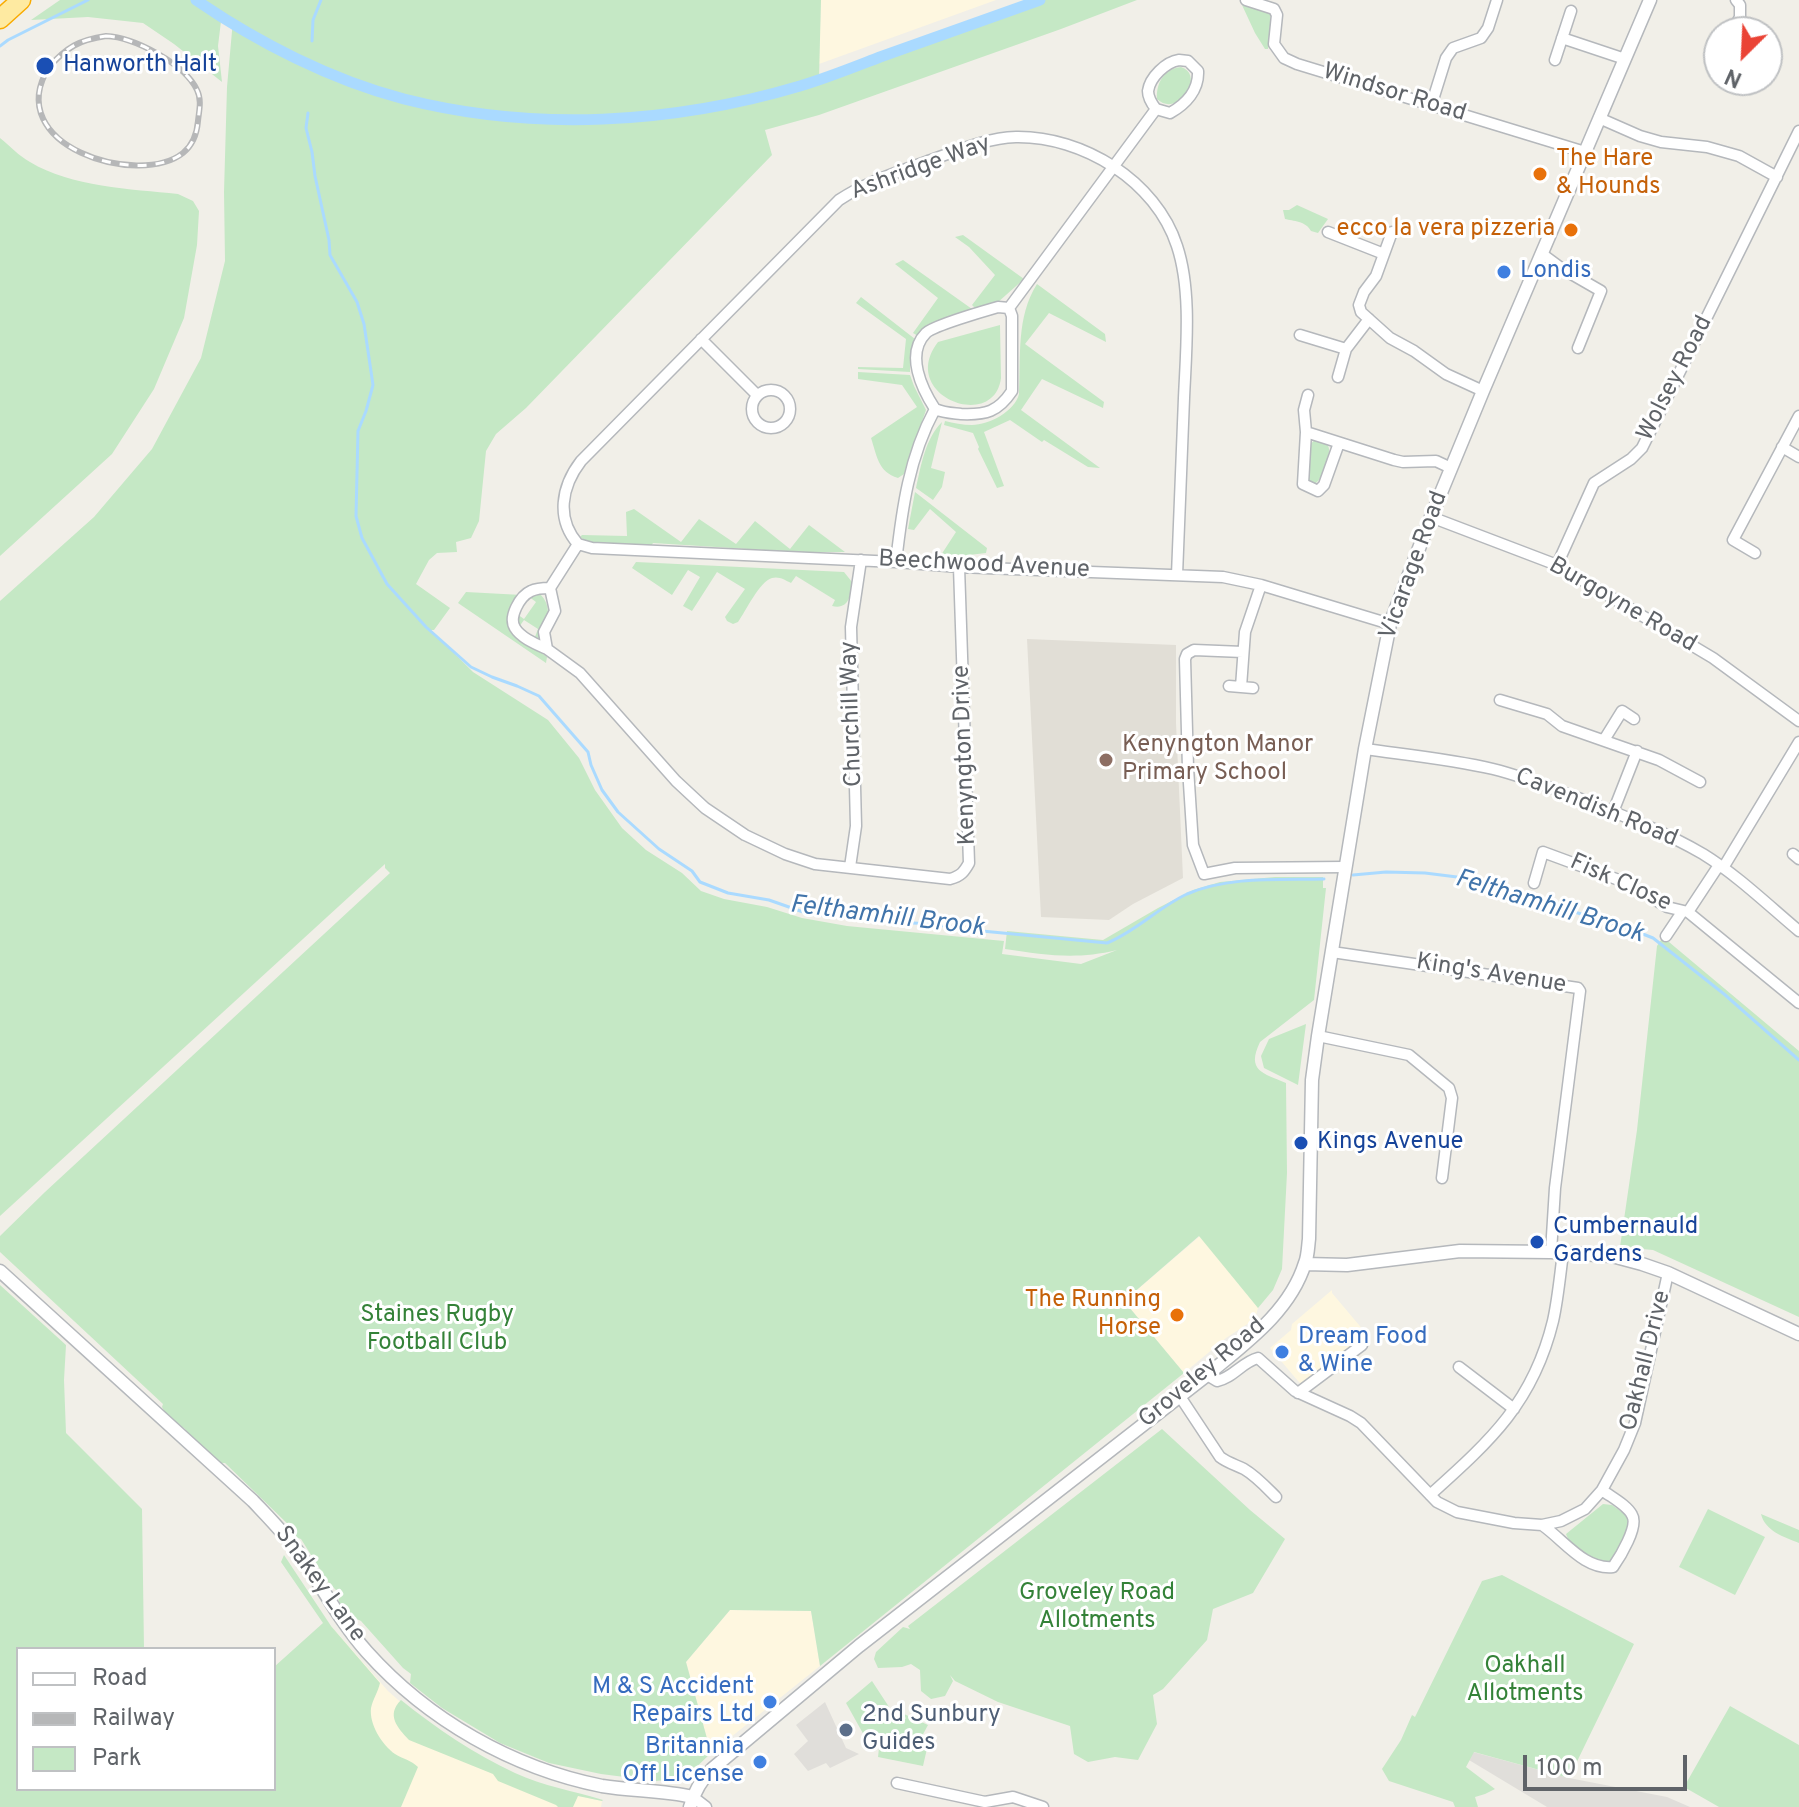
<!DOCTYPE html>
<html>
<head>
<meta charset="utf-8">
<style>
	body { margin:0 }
	#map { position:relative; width:1799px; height:1807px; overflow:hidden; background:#f1efe8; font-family:Overpass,sans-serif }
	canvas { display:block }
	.legend { position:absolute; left:16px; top:1647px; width:260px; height:144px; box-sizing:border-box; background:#fff; border:2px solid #bfc1c3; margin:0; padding:10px 14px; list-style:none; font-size:24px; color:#5f6368 }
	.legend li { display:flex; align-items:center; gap:16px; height:40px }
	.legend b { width:40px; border:2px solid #bfc1c3 }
	.north { position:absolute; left:1703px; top:16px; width:80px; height:80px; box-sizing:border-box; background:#fff; border:2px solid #bfc1c3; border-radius:50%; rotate:204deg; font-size:22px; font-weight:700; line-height:32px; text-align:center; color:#5f6368 }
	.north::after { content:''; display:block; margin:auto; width:28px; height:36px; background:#ea4335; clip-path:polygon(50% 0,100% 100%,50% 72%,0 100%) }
	.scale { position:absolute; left:1523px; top:1755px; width:164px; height:36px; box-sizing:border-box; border:4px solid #5f6368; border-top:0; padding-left:10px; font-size:24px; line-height:28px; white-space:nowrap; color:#5f6368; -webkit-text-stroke:6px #fff; paint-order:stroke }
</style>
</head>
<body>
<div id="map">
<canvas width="1799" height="1807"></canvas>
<ul class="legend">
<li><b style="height:10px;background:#fff"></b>Road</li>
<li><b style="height:10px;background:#b6b7b8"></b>Railway</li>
<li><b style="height:22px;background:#c5e8c5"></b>Park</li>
</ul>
<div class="north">N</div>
<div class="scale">100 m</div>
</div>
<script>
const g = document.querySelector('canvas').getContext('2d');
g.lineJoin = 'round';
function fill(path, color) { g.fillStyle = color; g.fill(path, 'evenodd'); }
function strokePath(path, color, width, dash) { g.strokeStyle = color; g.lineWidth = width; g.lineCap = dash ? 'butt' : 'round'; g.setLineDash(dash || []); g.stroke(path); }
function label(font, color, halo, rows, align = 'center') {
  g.font = font + ' Overpass,sans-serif'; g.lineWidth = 6; g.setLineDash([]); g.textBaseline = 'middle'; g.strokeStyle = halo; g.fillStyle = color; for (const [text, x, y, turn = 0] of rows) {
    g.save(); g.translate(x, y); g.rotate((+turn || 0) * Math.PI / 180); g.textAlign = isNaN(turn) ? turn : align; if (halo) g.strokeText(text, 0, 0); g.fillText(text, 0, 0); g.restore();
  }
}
fill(new Path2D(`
	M821,0H996L819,64Z
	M1200,1236L1258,1308L1255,1319L1226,1338L1184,1373L1124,1301Z
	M1332,1290V1293L1370,1338L1304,1388L1270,1348L1291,1330L1292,1324Z
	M730,1610L811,1611L820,1666L711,1753L686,1662Z
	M331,1626L388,1691L413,1713L450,1740L515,1776L555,1791L602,1801L601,1807H196L150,1789H274Z`), '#fef7e0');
fill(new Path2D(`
	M825,1702L846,1748L859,1754L830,1768L826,1763L808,1771L794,1754L808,1741L796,1725Z
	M1473,1752L1569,1778L1667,1797L1690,1807H1547L1469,1760Z`), '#e0deda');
fill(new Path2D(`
	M1027,639L1176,645V723L1183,878L1133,904L1109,920L1041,917Z`), '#e1ded6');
fill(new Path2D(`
	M60,0H821L819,79L1040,0H1137L1061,29L819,115L765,130L772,155L526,408L496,434L486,451L479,521L471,538L456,542L457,552L437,553L429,560L416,584L450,608L434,630H431L473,672L548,720L579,758L595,790L622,828L646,850L682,873L701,891L724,899L767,907L802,918L847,926L1004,941L1002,954L1081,964L1117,950C1076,960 1046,955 1005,949L1007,931L1103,940L1158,908L1193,890L1220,882L1275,877H1323V888H1326L1314,1000L1260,1042C1246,1071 1263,1073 1286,1083L1287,1173L1282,1269L1273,1290L1258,1308L1199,1236L1124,1301L1184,1373L820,1666L811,1611L730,1610L686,1662L711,1753L685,1778L656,1781L601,1774L549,1763L500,1743L442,1708L410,1683L411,1674L403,1668L361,1621L346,1614L339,1603L338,1592L328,1582L301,1539L295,1537L296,1532L225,1463H221L213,1458L210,1453L199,1446L184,1428L179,1426L167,1416L162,1407L163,1404L0,1252V1236L45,1192L390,873L385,868V864L0,1216V601L94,517L152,449L201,358L225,261L224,192L227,87L233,20L222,13L218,46L222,82L174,44L143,23L88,17L31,20Z
	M1242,5L1271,14L1268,49H1265L1255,33Z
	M1181,67C1206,75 1178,119 1157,99C1156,83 1164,69 1181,67Z
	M0,138C10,146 19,156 30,162C71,187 131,189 178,194L193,201L199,211L197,245L184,318L154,389L112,454L0,556Z
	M1297,205L1328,219L1318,233L1311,231C1306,221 1293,221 1285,219L1283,210H1289Z
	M963,235L1024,279L997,303L976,309L972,305L995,275L969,247L955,237Z
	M903,260L972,309L929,325L918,336L913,333L938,298L895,264Z
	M1037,284L1105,334L1106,342L1049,313L1025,344L1104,402L1103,408L1042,379L1021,410L1100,468L1088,467L1044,440L1042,442L1010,420L984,432L1004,486L997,488L978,449L979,447L973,433L944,425L945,421C953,423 963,425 972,425C989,425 1015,411 1019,394C1021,357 1016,317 1037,284Z
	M861,297L915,339L910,359V372L858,369V367L903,368L906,339L856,303Z
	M1000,325L1001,378C994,433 897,395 938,342Z
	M858,372L910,375L914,386L926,410L904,474L898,478C878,472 877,456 871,438L917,407L902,385L858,379Z
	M942,422L931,468L945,472L942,487L933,500L916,488C921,466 925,439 942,422Z
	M1315,440C1334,442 1330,452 1325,466C1322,474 1321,479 1315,484L1309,482V445Z
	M915,492L987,548L986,553L943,558L941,555L956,532L930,509L914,530L908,529Z
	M634,509L681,542L699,519L736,544L755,521L790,549L809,525L845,552H795L653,543L651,546L588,542L580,537L582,535L627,536L626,512Z
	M636,562L844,572L852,582C851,595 849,610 832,606L835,600L796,576L791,583C785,580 779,576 772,578C759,582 746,611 738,622L733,624L727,621L725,617L745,589L717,572L692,611L683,606L700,577L688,570L672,595L632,568Z
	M466,592L522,595L508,616L510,628L547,657L546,663L458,603Z
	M539,593C554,607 547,623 541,640L535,637L538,629L524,620L519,627L517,614L524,619L536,602L528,596Z
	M1663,937L1799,1051V1317L1653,1250L1620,1247L1637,1130L1657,946Z
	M1306,1024L1298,1085L1264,1068L1261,1056L1269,1039Z
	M0,1285L66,1345L64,1380L66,1433L142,1509L144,1649H18V1789H274V1667L323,1623L281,1562L284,1555L331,1626L380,1683C378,1692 373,1699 371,1708C369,1724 382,1745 395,1754C403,1759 411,1760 418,1767L401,1807H0Z
	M1162,1429L1250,1510L1285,1539L1253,1593L1213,1609L1207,1640L1163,1689L1153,1695L1157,1724L1138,1760L1115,1757L1088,1762L1074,1754L1070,1726L998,1702L955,1681L950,1675L953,1681L945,1696L931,1699L921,1691L920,1670L911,1664L902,1667L878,1668L874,1659L876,1652L903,1627L910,1629L908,1626Z
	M1603,1504L1612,1505L1629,1517V1526L1612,1562L1603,1564C1589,1557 1572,1551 1566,1534Z
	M1708,1509L1765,1537L1735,1595L1679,1567Z
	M1761,1514L1799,1530V1543C1784,1537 1765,1531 1761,1514Z
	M1502,1575L1634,1644L1569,1778L1474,1752L1466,1767L1495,1789L1485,1794L1475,1797L1478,1807H1455L1453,1802L1389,1781L1382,1769L1401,1740L1412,1715L1415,1717L1482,1581Z
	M872,1681L891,1710L906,1719L904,1714L928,1725L921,1738L929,1740L923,1766L878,1757L879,1748H875L865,1737L846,1703Z
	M401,1700C436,1728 474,1754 515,1773C543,1786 574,1791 603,1800L602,1801L578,1796L573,1807H558L556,1805L498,1781L493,1774L409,1740C397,1727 386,1715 401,1700Z
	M1730,1706L1799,1745V1807H1719L1684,1787Z`), '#c5e8c5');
strokePath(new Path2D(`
	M312,41L313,20L321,0
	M0,46L8,40L88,0
	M308,113L306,128L312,152L315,176L329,240L330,255L357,302L364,324L373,385L366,411L358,431L356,516L362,538L387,584L426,627L471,667L492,677L517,686L539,696L588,752L591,765L602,790L618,812L659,849L692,871L700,882L728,893L769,900L806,913L873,921L933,924L961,929L1107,943C1135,932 1159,907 1187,894C1229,876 1279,880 1324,879
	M1353,875L1386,872L1425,873L1457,877L1625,927L1653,938L1724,994L1799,1060`), '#aadaff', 3);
strokePath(new Path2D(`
	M196,0C257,42 331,80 404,99C534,132 672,124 800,86C827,78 854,67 880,57C934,38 987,19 1040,0`), '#aadaff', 11);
const minor = new Path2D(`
	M1246,0L1274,9L1277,15L1274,44L1284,58L1297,64L1585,152
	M1732,32L1740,17V5L1736,0
	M1562,38L1625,59
	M1179,60L1188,61L1198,71C1199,90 1186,104 1170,113L1156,109C1152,104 1148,98 1148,91C1150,77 1166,62 1179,60Z
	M1555,60L1571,11
	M1431,106L1446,58L1453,48L1481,38L1488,28L1497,0
	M1599,118L1640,136L1661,142L1707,147L1739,156L1777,177
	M1328,232L1384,254
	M1392,232L1376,276L1364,292L1359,305L1361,312L1390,338L1414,351L1446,374L1483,391
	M1542,254L1561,268L1601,291L1578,348
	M1300,335L1346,349
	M701,339L757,395
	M1338,377L1346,349L1369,319
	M752 409a19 19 0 1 1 38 0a19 19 0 1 1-38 0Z
	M1308,395L1304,410L1306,432L1303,484L1318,491L1324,485L1339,443
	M935,409C944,413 952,413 961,414C986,415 998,412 1012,391V316L1009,308L1156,109
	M1306,432L1394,460L1403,462L1436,461L1451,468
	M1782,447L1799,457
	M1431,517L1557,565L1713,658L1799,721
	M578,544L550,588L555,611L544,632L547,649L580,673L676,781L705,808L745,835L785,854L815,864L950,879C961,876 964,872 969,863L959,567
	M1755,553L1733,540L1799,416
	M896,562C902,509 909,457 935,409C922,389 905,354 926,333C933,326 984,311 998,307L1009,308
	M1557,565L1594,483L1631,459L1642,448L1799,131
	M1177,575C1179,516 1182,457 1184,398C1186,351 1192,291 1177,246C1156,181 1083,136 1016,137C985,138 957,151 928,161C896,173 868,181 839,200L581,461C561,487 556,519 578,544L592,548L896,562L959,567L1223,577L1261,585L1390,624
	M547,649C536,644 521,638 515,628C508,617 520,596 531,591C537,588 543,588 550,588
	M1243,652L1194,650L1187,654L1185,659L1188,768L1193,845L1204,874L1235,868L1345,867
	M1229,686L1253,688
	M1241,687L1245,632L1261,585
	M1500,700L1547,714L1562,726L1659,760L1700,782
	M1604,740L1622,711L1634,719
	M1365,749C1408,755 1451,759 1493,769C1526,777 1559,791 1591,803C1629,818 1667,833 1703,854C1737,875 1768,905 1799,931
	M1613,812L1637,751
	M1793,854L1799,859
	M850,867L856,826L851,627L861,560
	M1723,868L1799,742
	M1534,883L1543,852L1627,883L1667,907L1688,912L1799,1003
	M1688,912L1719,865
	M1666,936L1682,912
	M1332,952L1578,988L1580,991L1555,1188L1551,1252
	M1318,1036L1409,1055L1449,1088L1452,1098L1442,1178
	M1459,1367L1514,1409
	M1207,1375L1217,1381C1233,1378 1242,1362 1258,1358L1295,1391L1350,1416L1361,1423L1437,1502L1457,1512L1514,1523L1542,1525L1561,1521L1585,1509L1602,1490L1624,1450L1635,1423L1668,1273
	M1298,1393L1362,1345
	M1179,1395L1220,1457C1228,1463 1236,1465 1244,1469C1256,1476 1266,1487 1276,1497
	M1430,1495C1490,1441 1533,1403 1553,1321C1558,1299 1560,1275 1563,1253
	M1542,1525C1564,1540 1584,1570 1613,1567C1620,1557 1639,1526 1632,1515C1627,1505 1611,1497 1602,1490
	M897,1783L985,1802L1013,1797L1043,1807
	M693,1797L706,1807`);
const tertiary = new Path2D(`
	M1305,1264L1347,1265L1460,1251L1551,1252L1612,1256L1642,1264L1668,1273L1799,1334
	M0,1271L253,1501C270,1519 287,1536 301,1556C323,1588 341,1623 367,1652C428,1720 512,1768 602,1786C632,1791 663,1790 693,1797
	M690,1807C694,1792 701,1780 712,1769L859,1646L1207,1375C1244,1344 1290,1312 1305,1263C1308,1256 1308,1246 1309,1239L1312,1080L1318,1036L1365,749L1390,624L1431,517L1483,391L1650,0`);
const trunk = new Path2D(`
	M0,19L21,0`);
strokePath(minor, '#b5b8bc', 13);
strokePath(tertiary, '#b5b8bc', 15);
strokePath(trunk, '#f9ab00', 21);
strokePath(minor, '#fff', 10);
strokePath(tertiary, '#fff', 12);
strokePath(trunk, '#feeaa1', 18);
const rail = new Path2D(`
	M106,36C134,37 185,64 197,90C202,100 199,111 198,121C197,133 193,145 183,153C139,188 0,146 49,67C67,47 79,40 106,36Z`);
strokePath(rail, '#b6b7b8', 6);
strokePath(rail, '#fff', 3, [9]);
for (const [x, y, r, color] of [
	[45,66,10,"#1a4fb4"],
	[1540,174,8,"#e8710a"],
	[1571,230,8,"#e8710a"],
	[1504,272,8,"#3f7fe0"],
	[1106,760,8,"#8d6e63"],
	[1301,1143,8,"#1a4fb4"],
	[1537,1242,8,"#1a4fb4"],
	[1177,1315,8,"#e8710a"],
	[1282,1352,8,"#3f7fe0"],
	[770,1702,8,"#3f7fe0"],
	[846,1730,8,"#5c6f8a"],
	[760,1762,8,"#3f7fe0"]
]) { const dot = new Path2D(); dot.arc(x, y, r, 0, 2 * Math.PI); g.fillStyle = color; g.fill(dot); strokePath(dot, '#fff', 3); }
label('24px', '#164399', '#fff', [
	["Hanworth Halt",63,66],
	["Kings Avenue",1317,1143],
	["Cumbernauld",1553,1228],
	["Gardens",1553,1256]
], 'left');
label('24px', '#5f6368', '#fff', [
	["Windsor Road",1394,94,17],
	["Ashridge Way",921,169,-20],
	["Wolsey Road",1676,379,-63],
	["Beechwood Avenue",984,566,3],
	["Vicarage Road",1415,566,-70],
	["Burgoyne Road",1622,606,30],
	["Churchill Way",853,714,-92],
	["Kenyngton Drive",966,755,-92],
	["Cavendish Road",1596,809,22],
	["Fisk Close",1620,884,24],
	["King's Avenue",1491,975,9],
	["Oakhall Drive",1647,1361,-76],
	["Groveley Road",1203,1374,-40],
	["Snakey Lane",319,1585,54]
]);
label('24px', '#c56008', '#fff', [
	["The Hare",1556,160,"left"],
	["& Hounds",1556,188,"left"],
	["ecco la vera pizzeria",1555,230],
	["The Running",1161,1301],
	["Horse",1161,1329]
], 'right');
label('24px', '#366cbe', '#fff', [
	["Londis",1520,272],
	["Dream Food",1298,1338],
	["& Wine",1298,1366],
	["M & S Accident",754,1688,"right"],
	["Repairs Ltd",754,1716,"right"],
	["Britannia",744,1748,"right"],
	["Off License",744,1776,"right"]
], 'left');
label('24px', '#785e54', '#fff', [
	["Kenyngton Manor",1122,746],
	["Primary School",1122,774]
], 'left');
label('24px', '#348238', '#fff', [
	["Staines Rugby",437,1316],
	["Football Club",437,1344],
	["Groveley Road",1097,1594],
	["Allotments",1097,1622],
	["Oakhall",1525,1667],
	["Allotments",1525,1695]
]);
label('24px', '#4e5e75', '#fff', [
	["2nd Sunbury",862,1716],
	["Guides",862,1744]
], 'left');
label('italic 26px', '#4174aa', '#fff', [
	["Felthamhill Brook",1549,908,17],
	["Felthamhill Brook",887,918,7]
]);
</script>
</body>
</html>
